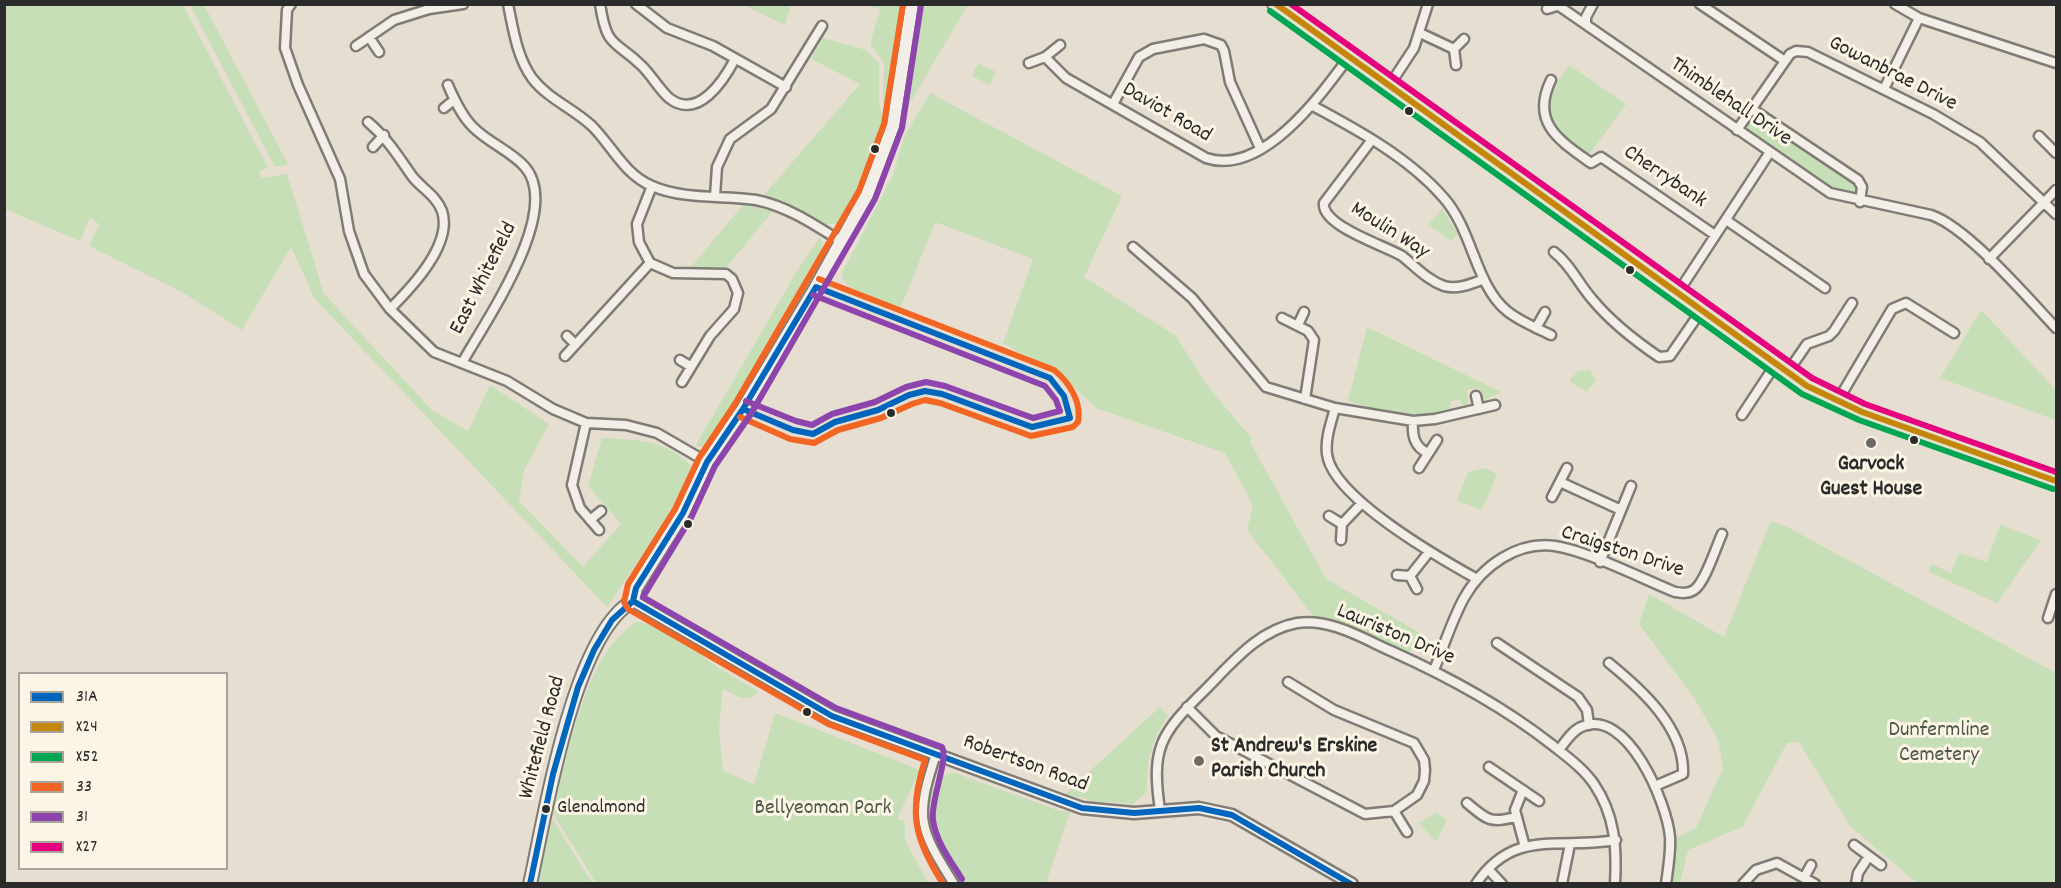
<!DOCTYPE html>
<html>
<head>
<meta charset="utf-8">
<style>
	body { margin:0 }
	#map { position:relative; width:2061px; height:888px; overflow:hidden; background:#e6ded0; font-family:Dekko,sans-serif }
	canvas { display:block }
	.frame { position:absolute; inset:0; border:6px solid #2b2b2b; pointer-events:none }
	.legend { position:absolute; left:18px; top:672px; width:210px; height:198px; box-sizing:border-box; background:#fcf5e5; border:2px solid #a8a49b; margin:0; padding:8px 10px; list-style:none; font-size:18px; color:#2b2b2b }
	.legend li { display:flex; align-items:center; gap:12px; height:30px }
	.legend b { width:30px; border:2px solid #a8a49b }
</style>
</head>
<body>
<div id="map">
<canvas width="2061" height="888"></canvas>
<div class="frame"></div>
<ul class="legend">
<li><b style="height:8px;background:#0065bd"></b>31A</li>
<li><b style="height:8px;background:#c4870b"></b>X24</li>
<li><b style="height:8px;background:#00a651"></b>X52</li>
<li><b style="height:8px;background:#f26522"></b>33</li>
<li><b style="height:8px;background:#8e44ad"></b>31</li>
<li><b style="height:8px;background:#e5007d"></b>X27</li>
</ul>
</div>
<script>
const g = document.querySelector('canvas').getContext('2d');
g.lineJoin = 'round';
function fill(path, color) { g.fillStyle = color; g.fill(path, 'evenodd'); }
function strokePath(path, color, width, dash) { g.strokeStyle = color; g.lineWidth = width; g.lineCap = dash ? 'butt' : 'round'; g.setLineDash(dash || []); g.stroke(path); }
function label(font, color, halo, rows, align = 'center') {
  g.font = font + ' Dekko,sans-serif'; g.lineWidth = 6; g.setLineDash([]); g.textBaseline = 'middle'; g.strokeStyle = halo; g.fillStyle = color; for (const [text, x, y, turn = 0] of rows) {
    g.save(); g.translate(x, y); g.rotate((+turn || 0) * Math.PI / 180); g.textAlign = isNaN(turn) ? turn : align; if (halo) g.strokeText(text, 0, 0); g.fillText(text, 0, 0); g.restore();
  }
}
fill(new Path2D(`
	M5,4L183,5L268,168L259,171L262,178L287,174L324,294L433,411L468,431L490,385L549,424L524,470L519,501L583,567L621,524L588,486L602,438C636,440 665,439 691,466L689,478L649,546L607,607L315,299L291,247L242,330L182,292L89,246L99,224L90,218L80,241L5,209Z
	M190,5H204L288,164L275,167Z
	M788,5H791L785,25L743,5Z
	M865,5H903L888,114L883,102L884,63L870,44L880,9Z
	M918,5H968L908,106L910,60Z
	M823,38L866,50L879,63V105L885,122L865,183L843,219L836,224H824L792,205L764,195L860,84L811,59Z
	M978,63L996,72L990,85L972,76Z
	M1569,65L1626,104L1588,156C1543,120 1534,117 1569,65Z
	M930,93L1122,196L1084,277L1176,336L1206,384L1252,439L1250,442L1326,579L1420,633L1410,653L1343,623L1314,617L1247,530L1253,505L1225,453L1096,408L1064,377L1003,343L1033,259L935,222L900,309C879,301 851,296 841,275L893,175L904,137Z
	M1752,118H1759L1857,185V192L1850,195L1830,188L1749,133L1747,125Z
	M743,205L773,211L724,270L691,267Z
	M1442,209L1458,234L1451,241L1428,225Z
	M820,237L823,246L820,257L712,442L702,447L696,445L797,271Z
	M1981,310L2056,390V420L1940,378Z
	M1367,327L1501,392L1485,400L1479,388L1467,390L1468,404L1463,406L1460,399L1450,402L1451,408C1412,420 1386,413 1348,401Z
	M1590,370L1596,380L1586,392L1569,381L1578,371Z
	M1486,468L1497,474L1482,510L1457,501L1468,472Z
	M1771,521L1789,528L2056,673V883H1917L1850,826L1799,742L1787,743L1742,827L1688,850L1680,883H1672L1675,838L1696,828L1723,768L1718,740L1696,701L1639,624L1649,594L1724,637Z
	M2000,525L2041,540L1997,603L1929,572L1932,564L1951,573L1959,553L1987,562Z
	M636,622C666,625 694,650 717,667C730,675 744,683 758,691L754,697L741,698L723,689L719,729L723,771L754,784L775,713L920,770L897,819L905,822V840L928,883H596L553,813C568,755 583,657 636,622Z
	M1160,707L1168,716C1151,740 1146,763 1147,792L1133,804L1094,801L1065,794Z
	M952,772L1060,811L1070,812L1046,883H960L929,821V799L938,779Z
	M1435,813L1447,820L1436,842L1419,823Z
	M552,818L592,883H538Z`), '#c7dfb6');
const minor = new Path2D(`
	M291,4L287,10L285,48L298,85L340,179L349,231L364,274L390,309L434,352L507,381L553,409L586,423L626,425L657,433L707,462
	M508,4C513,29 517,57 532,78C548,99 573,108 592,126C612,146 624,174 652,186C684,200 723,195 756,200C787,206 815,225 842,242
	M600,4C607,50 615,39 642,66C652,76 659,89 669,98C698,121 724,80 735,59
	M636,4L667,28L713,46L786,87
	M1556,4L1830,193L1931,215C1967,227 2028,298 2056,328
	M1700,4L1785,61
	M1895,4L1919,18L2056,63
	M1547,9L1557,6
	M1586,23V17L1593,4
	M1420,33L1454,49L1464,39
	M369,37L379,52
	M356,46L394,20L429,9L463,4
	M1454,49L1456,65
	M1045,57L1066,78L1206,158C1262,177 1321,95 1349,57
	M1029,63L1045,57L1060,45
	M1551,80C1530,123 1560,141 1591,163L1601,157L1715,235
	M448,85C454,99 462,117 474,128C489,143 511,151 525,167C563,211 486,320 462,363
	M1389,86L1414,48L1428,4
	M1884,89L1919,18
	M1113,104L1139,57L1153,49L1204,39L1221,45L1224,51L1230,82L1260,148
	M1313,106C1358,130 1409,158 1443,197C1473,230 1475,285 1507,311C1519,321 1537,328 1551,335
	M444,108L454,100
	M1752,109L1858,180L1862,187L1860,202
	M368,122C387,138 398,156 412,176C421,188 436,195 442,211C453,244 412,287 390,309
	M1737,130L1790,54L1796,51L1808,52L1933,114L1980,142L2056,214
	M2039,136L2056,153
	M1371,141L1324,203C1321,226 1386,246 1402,256C1415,266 1427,280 1444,286C1457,290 1471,284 1484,279
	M373,147L384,135
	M652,186L637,224L639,242L650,263L673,273L726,274L732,279L738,293L734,309L710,336L682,382
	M715,196L717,167L730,139L771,109L822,26
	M1726,220L1825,288
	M1133,247L1192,298L1266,387L1335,408L1413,421L1435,419L1495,405
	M1554,252C1571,265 1578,283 1592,299C1611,322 1634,340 1659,357L1670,356L1701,311
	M1989,259L2056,190
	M1677,294L1770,152
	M1282,318L1308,331L1314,340L1305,399
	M1298,325L1304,312
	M1536,328L1545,312
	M567,336L575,344
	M565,356L650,263
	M680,360L690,366
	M1787,373L1807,344L1829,336L1834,331L1852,303
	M1476,396L1479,409
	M1837,402L1892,309L1906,303L1954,333
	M1335,408C1331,423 1325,439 1327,454C1332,497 1441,559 1477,579
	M1742,415L1775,365
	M1413,421C1412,435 1414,447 1428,453
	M586,423L572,485L580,508L599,530
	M1419,468L1437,440
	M1560,482L1621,510
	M1552,497L1567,468
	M1329,516L1342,524L1341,540
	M590,520L601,511
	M1342,524L1362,503
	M1600,562L1631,486
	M1397,575L1410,576L1417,589
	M1410,576L1429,552
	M2048,618L2056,594
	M1497,643L1578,697L1587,710L1589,725
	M1609,663C1641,689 1685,728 1683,774L1655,786
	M1434,670C1444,646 1452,620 1464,598C1482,566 1517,541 1555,546C1588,551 1643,579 1675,592C1682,593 1688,594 1694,590C1705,583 1716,547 1722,534
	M1187,707L1216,736L1365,814L1394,811L1417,795L1424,781L1425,770L1424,760L1414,743L1334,710L1288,682
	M1559,750C1565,742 1572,731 1581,727C1627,706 1667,803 1670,837C1671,852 1668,869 1666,884
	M936,754C915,818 918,827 954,884
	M1489,767L1539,801
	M1523,790L1515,810L1525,847
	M1467,803C1486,819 1490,824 1515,817
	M1160,810C1151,748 1160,734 1204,691C1231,664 1258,630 1297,623C1330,618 1362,638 1391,651C1449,677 1501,705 1551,744C1566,756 1583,768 1594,784C1615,815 1617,847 1615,884
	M1394,811L1407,832
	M1854,845L1881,865
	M1488,869L1502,884
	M1804,878L1811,865
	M1476,884C1514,827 1561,850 1616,840
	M1562,884L1570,844
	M1743,884L1756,870L1777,863L1815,884
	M1856,884L1858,873L1869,856`);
const tertiary = new Path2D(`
	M633,601L832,716L1082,808L1134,813L1199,808L1232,815L1352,884`);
const secondary = new Path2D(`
	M530,884C545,817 573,634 633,601L636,588L683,513L707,462L743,409L816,287L867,195L893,126L912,4`);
const primary = new Path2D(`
	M1275,4L1807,386L1862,412L2056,481`);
strokePath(minor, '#7f7c75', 13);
strokePath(tertiary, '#7f7c75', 15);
strokePath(secondary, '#7f7c75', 16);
strokePath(primary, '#7f7c75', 18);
strokePath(minor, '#f3efe8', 8);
strokePath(tertiary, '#f3efe8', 10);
strokePath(secondary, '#f3efe8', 12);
strokePath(primary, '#e6e1d0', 14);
strokePath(new Path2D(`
	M816,287L1050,378L1064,396L1070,418L1032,427L942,394L925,391L909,395L878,410L835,422L813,434L793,430L743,409Z
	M633,601L832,716L1082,808L1134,813L1199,808L1232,815L1351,884
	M530,884L553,774L578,687L594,650L612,620L633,601L636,588L683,513L707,462L743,409`), '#0065bd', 6);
strokePath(new Path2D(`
	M1276,4L1807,386L1862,412L2056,481`), '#c4870b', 6);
strokePath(new Path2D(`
	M1270,11L1802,394L1859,420L2053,489`), '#00a651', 6);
strokePath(new Path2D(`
	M903,4L884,124L859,191L735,404L699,458L675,509L628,584L624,602L628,609L828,724L925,760C908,813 914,837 943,884
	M740,417L790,439L814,443L838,430L881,418L912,404L925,400L940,403L1031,436L1073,427L1078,422C1082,402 1069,382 1054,370L819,279`), '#f26522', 6);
strokePath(new Path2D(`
	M921,5L902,128L875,199L751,414L715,466L691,518L643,597L836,708L942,747C949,759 930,801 933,820C936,842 951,861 962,879
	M746,401L796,421L812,425L832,414L875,402L906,387L926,382L945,386L1033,418L1060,411L1056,400L1045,386L813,295`), '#8e44ad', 6);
strokePath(new Path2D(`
	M1291,4L1812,378L1865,404L2056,472`), '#e5007d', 6);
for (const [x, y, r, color] of [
	[1409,111,5,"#2b2b2b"],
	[875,149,5,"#2b2b2b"],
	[1630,270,5,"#2b2b2b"],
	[891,413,5,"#2b2b2b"],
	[1914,440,5,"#2b2b2b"],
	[1871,443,6,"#6c6a65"],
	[688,524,5,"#2b2b2b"],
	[807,712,5,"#2b2b2b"],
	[1199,761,6,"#6c6a65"],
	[546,809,5,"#2b2b2b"]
]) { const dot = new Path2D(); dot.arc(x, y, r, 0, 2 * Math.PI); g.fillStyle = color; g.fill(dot); strokePath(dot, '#fcf5e5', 2); }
label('20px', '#2b2b2b', '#fcf5e5', [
	["Glenalmond",557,809]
], 'left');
label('22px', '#2b2b2b', '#fcf5e5', [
	["Gowanbrae Drive",1892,75,27],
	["Thimblehall Drive",1730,103,34],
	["Daviot Road",1166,114,30],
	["Cherrybank",1664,178,34],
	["Moulin Way",1389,232,32],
	["East Whitefield",485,279,-63],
	["Craigston Drive",1622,553,18],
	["Lauriston Drive",1395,636,23],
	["Whitefield Road",544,738,-75],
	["Robertson Road",1025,765,20]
]);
label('bold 22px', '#2b2b2b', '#fcf5e5', [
	["Garvock",1871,466],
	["Guest House",1871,491],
	["St Andrew's Erskine",1211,748,"left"],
	["Parish Church",1211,773,"left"]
]);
label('22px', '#4c5848', '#fcf5e5', [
	["Dunfermline",1939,732],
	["Cemetery",1939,757],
	["Bellyeoman Park",823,810]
]);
</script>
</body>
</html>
